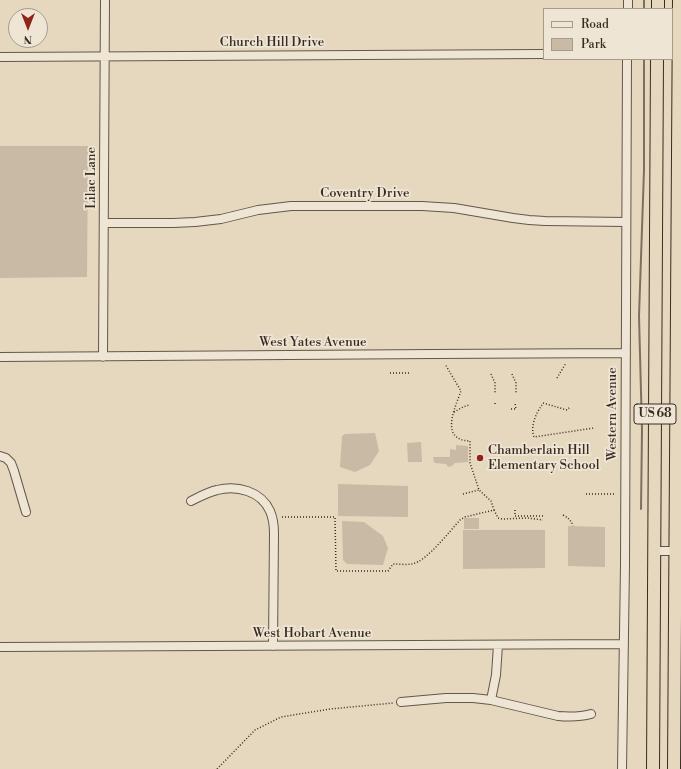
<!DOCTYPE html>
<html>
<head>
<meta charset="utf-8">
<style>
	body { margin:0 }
	#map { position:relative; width:681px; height:769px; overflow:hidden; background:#e6d7bf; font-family:"Libre Bodoni",serif }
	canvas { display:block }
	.legend { position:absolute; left:543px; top:8px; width:130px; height:52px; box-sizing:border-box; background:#efe5d5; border:1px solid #a69b8d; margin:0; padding:5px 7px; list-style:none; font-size:12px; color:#382c21 }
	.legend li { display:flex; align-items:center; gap:8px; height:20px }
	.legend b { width:20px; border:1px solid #a69b8d }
	.north { position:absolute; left:8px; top:8px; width:40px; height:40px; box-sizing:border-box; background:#efe5d5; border:1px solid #a69b8d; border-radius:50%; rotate:180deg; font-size:11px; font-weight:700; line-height:16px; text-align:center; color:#382c21 }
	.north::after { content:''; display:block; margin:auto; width:14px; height:18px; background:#8f2418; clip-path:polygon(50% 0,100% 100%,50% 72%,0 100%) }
</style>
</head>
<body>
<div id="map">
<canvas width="681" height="769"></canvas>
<ul class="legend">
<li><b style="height:5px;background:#efe5d5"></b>Road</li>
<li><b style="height:11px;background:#c8baa4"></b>Park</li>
</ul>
<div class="north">N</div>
</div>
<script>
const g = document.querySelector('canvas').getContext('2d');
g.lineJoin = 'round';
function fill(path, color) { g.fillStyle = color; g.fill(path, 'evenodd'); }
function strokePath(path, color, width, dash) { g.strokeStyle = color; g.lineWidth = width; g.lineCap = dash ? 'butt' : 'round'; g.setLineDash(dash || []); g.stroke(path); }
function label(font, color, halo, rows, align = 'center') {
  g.font = font + ' "Libre Bodoni",serif'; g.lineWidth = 3.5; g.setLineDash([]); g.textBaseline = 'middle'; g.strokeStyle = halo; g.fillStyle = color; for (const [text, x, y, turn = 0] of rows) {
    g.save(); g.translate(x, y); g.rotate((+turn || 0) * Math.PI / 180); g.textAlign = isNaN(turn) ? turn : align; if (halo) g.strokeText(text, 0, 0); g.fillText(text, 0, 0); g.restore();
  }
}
fill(new Path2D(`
	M0,146H88L87,277L0,278Z
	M375,433L379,451L370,465L355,472L340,467L342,436L345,434Z
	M421,442L422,462H408L407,443Z
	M456,445L468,446V462L455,463L452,466L448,467L446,464L435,463L434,462L433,457H450V449L456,450Z
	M338,484L408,486V517L338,516Z
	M464,518H479V529H464Z
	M342,521L364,522L383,536L388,548L383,565L347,564L343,560Z
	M568,526L605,527V567L568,566Z
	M463,530H545V568L463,569Z`), '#c8baa4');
strokePath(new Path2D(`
	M644,9V0
	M641,509L642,430L639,316L644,170V59`), '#7d705f', 2);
const minor = new Path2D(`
	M628,9V0
	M0,57L544,54
	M104,223H173L195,222L221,219L258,210L291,206H422L454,208L513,218L529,220L545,221L626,222
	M0,357L433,354L626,353
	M103,357L105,0
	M0,456L6,458L11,463L14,471L26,512
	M191,501C199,497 208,492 217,490C237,485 261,491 270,511C273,518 274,526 274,533L273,646
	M655,551H675
	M0,647L624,644
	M491,700L496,675L498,645
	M401,702L446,698H473L491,700L558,716C570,717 580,717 591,714
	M622,769L625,565L627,59`);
const highway = new Path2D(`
	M658,9V0
	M653,769L657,59
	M674,769L679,0`);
strokePath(minor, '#645748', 10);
strokePath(highway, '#382c21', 14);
strokePath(new Path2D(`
	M390,373H409V375
	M491,374L495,383V393
	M512,374L516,383V393
	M557,378L566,363
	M495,403V405
	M543,403L567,410L570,407
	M542,405C536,413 530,427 534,437L594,428
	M511,409H516L515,403
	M454,412L463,407L469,405
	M463,494L479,490
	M586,494H616
	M494,510L498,518L502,519L528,518L543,520
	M515,510V516H543
	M563,515C568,518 571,520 573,526
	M282,517H335L336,571H388L393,564C399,564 406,565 412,564C427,561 449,532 460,520L465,517L494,510L491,501L479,490L470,463V441C439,440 455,408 461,391L445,364
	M217,769L255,730L281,717L330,709L393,703`), '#382c21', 1.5, [1, 2]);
strokePath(minor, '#efe5d5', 8);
strokePath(highway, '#e6d7bf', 12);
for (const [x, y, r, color] of [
	[480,458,4,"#8f2418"]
]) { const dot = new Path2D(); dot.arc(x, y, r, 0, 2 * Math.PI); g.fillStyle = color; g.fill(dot); strokePath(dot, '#efe5d5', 1.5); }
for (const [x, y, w] of [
	[655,414,42]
]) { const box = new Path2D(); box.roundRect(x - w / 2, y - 10, w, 20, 3); g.fillStyle = '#efe5d5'; g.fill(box); strokePath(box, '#382c21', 1); }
label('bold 12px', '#382c21', null, [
	["US 68",655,414]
]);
label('13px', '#382c21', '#efe5d5', [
	["Church Hill Drive",272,43],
	["Lilac Lane",92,178,-90],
	["Coventry Drive",365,194],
	["West Yates Avenue",313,343],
	["Western Avenue",613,414,-90],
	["West Hobart Avenue",312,634]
]);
label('13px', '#382c21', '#efe5d5', [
	["Chamberlain Hill",488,451],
	["Elementary School",488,466]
], 'left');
</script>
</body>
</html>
